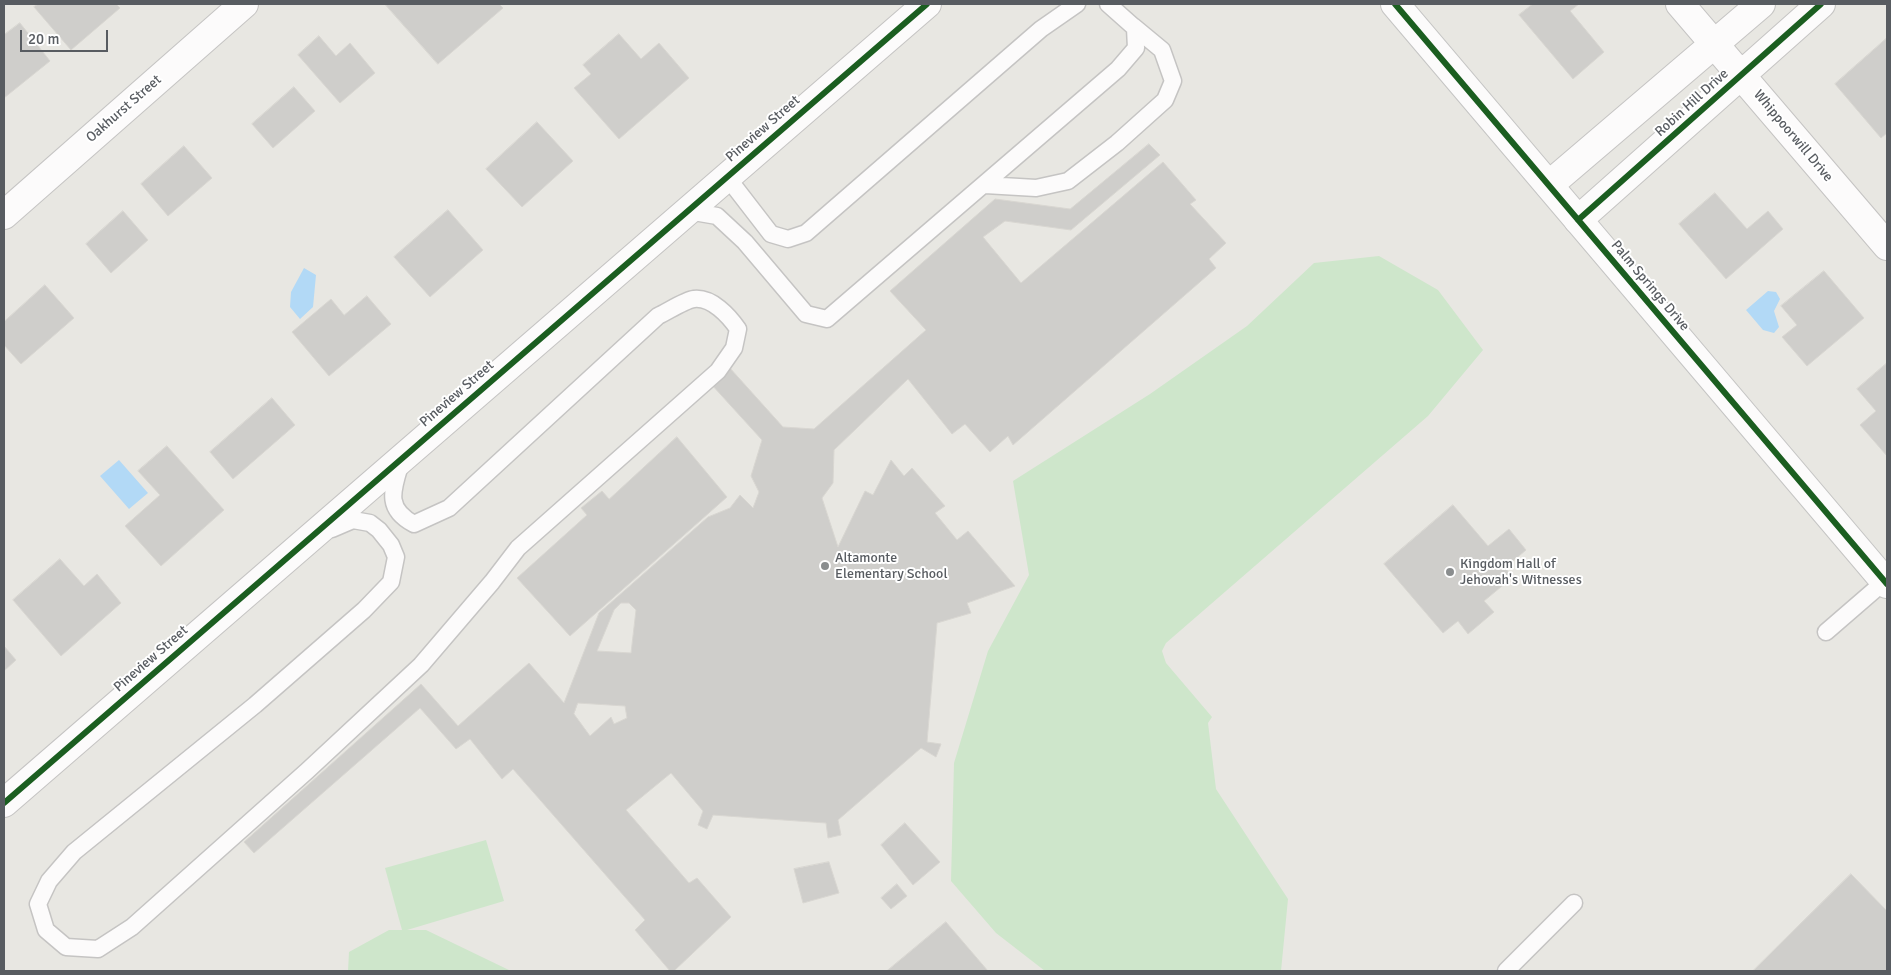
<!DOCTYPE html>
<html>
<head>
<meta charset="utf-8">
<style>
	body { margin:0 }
	#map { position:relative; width:1891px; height:975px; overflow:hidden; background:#e8e7e2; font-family:Signika,sans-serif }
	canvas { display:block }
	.frame { position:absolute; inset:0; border:5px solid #585c61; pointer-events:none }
	.scale { position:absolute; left:20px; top:30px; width:88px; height:22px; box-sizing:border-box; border:2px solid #585c61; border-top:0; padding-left:6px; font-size:15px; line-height:18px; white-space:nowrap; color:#585c61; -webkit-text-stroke:4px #fff; paint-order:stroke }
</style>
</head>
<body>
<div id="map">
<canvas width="1891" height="975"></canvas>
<div class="frame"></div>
<div class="scale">20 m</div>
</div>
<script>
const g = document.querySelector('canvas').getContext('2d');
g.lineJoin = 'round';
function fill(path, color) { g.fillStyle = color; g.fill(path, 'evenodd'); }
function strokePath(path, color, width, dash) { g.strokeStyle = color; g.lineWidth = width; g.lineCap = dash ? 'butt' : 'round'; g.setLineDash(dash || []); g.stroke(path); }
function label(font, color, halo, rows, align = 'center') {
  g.font = font + ' Signika,sans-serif'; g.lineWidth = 4; g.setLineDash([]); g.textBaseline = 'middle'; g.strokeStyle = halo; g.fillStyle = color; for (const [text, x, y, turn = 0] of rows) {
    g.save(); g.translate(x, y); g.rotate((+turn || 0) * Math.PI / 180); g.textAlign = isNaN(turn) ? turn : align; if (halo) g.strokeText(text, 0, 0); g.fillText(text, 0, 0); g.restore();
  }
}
fill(new Path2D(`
	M1379,256L1438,290L1483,350L1428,416L1166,643L1162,651L1166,663L1212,717L1208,723L1216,789L1288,899L1281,971H1045L996,933L951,881L954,763L988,651L1029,575L1013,481L1150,394L1247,326L1314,263Z
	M486,840L504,901L407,930H426L511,971H348L349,952L389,930H402L385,868Z`), '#cee6cb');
fill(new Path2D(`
	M304,268L316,275L313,307L300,319L290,307L291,292Z
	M1768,291L1776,292L1780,299L1774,311L1779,327L1774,333L1763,330L1746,310Z
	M119,460L148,493L129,509L100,476Z`), '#b2d9f6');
const building = new Path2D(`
	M38,4H116L120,8L71,50L34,7Z
	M385,4H499L503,8L438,64Z
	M1533,4H1579L1570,11L1604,52L1573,79L1519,15Z
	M20,23L50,61L4,98V35Z
	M619,34L641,59L659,43L689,78L619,139L574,88L591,74L583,65Z
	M319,36L336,56L350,43L375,73L340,103L298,55Z
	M1887,38V133L1881,138L1835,84Z
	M294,87L315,111L273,148L252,124Z
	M537,122L573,161L522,207L486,169Z
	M1149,144L1160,155L1071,230L1005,221L983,237L1021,283L1163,162L1196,200L1190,204L1226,243L1209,259L1216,268L1013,445L1008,436L990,452L965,424L952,434L908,379L834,450L833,483L822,498L838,547L865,491L873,495L891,460L904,476L912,468L945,506L935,513L957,540L968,531L1015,586L967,603L971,613L937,623L927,742L941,744L936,757L921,748L838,820L841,835L828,838L826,823L713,815L707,829L698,825L703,811L671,773L626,810L689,883L697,878L731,917L674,971H670L635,930L645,920L513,769L502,779L470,739L456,749L420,708L254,853L244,842L421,684L458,726L529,663L564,703L599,613L708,517L730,508L740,495L753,508L759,492L751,476L762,440L711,384L729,367L783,427L814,429L926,330L890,291L995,199L1070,209ZM621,603H629L636,610L631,653L597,651L614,610ZM578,703L625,706L627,718L614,724L611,717L590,736L574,714Z
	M184,146L212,178L168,216L141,184Z
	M1715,193L1747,229L1768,211L1783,229L1726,279L1679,224Z
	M448,210L483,250L430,297L394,257Z
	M123,211L148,240L111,273L86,244Z
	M1824,271L1864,318L1807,366L1782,337L1797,325L1781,306Z
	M45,285L74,318L21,364L4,345V322Z
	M367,296L391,324L329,376L292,332L331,299L344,315Z
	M1887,363V456L1860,425L1876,411L1857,389Z
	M272,398L295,425L233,479L210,452Z
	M677,437L727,497L570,636L517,578L587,515L581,508L602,491L609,499Z
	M167,446L224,510L161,566L125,526L160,495L138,471Z
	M1453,505L1488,546L1509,529L1526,550L1505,568L1513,577L1484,601L1494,612L1468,634L1458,621L1443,633L1384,564Z
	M60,559L84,586L97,574L121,603L61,656L13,600Z
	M4,646L16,660L4,671Z
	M905,823L940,862L913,885L881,845Z
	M829,862L839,893L803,903L794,869Z
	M1851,874L1887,911V971H1753Z
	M897,884L907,896L891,909L881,898Z
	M946,922L988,971H887Z`);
fill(building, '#cfcecb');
strokePath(building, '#d8d6d1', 1);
const lane = new Path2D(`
	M727,177L771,234L788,239L806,233L1041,29L1077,4
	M985,185L1036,188L1068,181L1117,143L1165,100L1173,81L1162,50L1133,26
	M688,211L717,216L745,242L806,314L827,319L1118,69L1136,48L1135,28L1108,4
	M332,529L353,520L370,523L379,530L391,545L396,557L391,582L364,610L255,705L74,852L49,881L38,904L46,930L66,947L98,949L132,927L307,771L421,665L492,582L518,548L718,371L734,348L738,329C729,316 712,297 694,299C685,300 667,312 658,316L449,508L414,524C384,508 393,489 401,462
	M1826,632L1885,581
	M1506,971L1574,903`);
const street = new Path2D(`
	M1680,4L1887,246
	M1549,185L1761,4
	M4,215L244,4
	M1578,220L1821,4
	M4,803L927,4`);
const secondary = new Path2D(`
	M1395,4L1887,584`);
strokePath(lane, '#c5c4c3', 19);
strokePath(street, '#c5c4c3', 30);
strokePath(secondary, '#c5c5c4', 30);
strokePath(lane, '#fcfbfb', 16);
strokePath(street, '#fcfbfb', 28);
strokePath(secondary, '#fcfbfb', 28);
strokePath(new Path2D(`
	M1395,4L1887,584
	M1578,220L1821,4
	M4,803L927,4`), '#1b5e20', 6);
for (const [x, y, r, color] of [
	[825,566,5,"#8a8d8e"],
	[1450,572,5,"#8a8d8e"]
]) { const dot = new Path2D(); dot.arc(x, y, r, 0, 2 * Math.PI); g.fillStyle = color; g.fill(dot); strokePath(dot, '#fff', 2); }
label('14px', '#585c61', '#fff', [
	["Robin Hill Drive",1692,103,-42],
	["Oakhurst Street",124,109,-41],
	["Pineview Street",763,129,-41],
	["Whippoorwill Drive",1793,136,50],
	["Palm Springs Drive",1650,286,50],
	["Pineview Street",457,394,-41],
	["Pineview Street",151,659,-41]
]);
label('14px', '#585c61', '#fff', [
	["Altamonte",835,558],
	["Elementary School",835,574],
	["Kingdom Hall of",1460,564],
	["Jehovah's Witnesses",1460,580]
], 'left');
</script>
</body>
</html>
